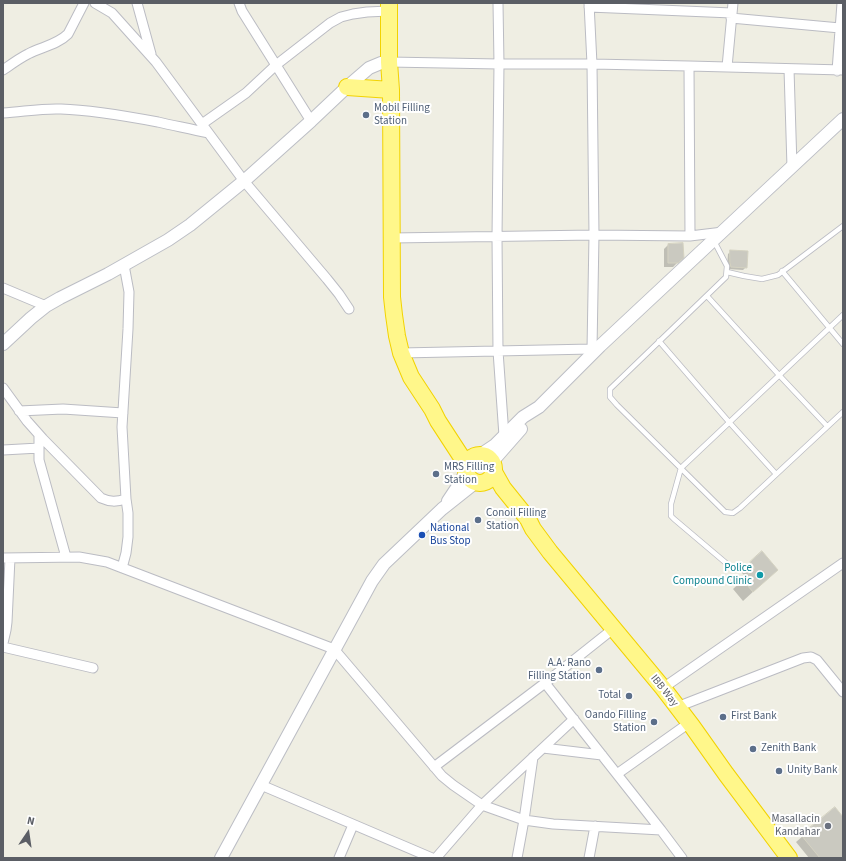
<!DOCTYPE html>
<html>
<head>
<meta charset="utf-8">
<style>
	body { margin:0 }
	#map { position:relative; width:846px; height:861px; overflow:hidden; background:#efeee3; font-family:"Source Sans 3",sans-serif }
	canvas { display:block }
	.frame { position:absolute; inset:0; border:4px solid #5b5e65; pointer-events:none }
	.north { position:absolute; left:8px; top:813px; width:40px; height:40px; -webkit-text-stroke:3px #fff; paint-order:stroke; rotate:13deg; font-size:11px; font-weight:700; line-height:16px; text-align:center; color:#5b5e65 }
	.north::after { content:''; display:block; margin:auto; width:14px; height:18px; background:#5b5e65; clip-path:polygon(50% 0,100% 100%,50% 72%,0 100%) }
</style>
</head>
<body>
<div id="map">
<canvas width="846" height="861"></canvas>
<div class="frame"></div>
<div class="north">N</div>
</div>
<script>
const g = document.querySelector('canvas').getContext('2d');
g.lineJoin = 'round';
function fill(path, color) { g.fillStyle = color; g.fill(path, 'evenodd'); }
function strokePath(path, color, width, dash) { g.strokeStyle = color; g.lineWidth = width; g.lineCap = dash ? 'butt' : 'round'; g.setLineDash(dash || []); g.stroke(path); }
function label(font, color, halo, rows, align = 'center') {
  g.font = font + ' "Source Sans 3",sans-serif'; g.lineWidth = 4; g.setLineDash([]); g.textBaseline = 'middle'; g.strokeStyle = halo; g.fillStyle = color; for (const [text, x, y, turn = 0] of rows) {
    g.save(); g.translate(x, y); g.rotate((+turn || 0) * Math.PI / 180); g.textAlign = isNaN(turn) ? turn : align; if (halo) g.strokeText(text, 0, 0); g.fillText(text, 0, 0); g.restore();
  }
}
fill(new Path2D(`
	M668,245L683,257L673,267H664V249Z
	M731,251L746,267L743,270L728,269L727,266L728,254Z
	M751,563L767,579L743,601L733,589L746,577L741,572Z
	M835,808L843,818V858H809L796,842Z`), '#0003');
const building = new Path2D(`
	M683,243L684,258L678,263H668V244Z
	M730,250L748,251L747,268L731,267L730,263Z
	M762,551L778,570L753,592L742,579L755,568L750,562Z
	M835,807L843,817V858H820L801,835Z`);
fill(building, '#cac9c0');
strokePath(building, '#d4d2c1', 1);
const lane = new Path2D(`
	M714,241L727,266L726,277L610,389V397L617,405L725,512L733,513L740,508L843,412
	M782,271L843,344
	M727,272L744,276L762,279L778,275L843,226
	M707,296L779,375L827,426
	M659,341L729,422L776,474
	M726,563L674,519L671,516V504L681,468L843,315`);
const street = new Path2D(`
	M95,3L112,13L156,62L244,181L327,279L339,294L349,309
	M137,3L151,54
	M239,3L242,11L311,121
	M498,3L499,64L497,237L498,351L504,436
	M589,3L592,64L594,235L592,349L600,346
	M589,7L732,13
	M731,18L840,28
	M389,62L499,64H592L689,66L843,70
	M689,66L690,236
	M727,67L733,3
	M789,69L792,167
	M3,70L6,68C13,63 20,58 28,54C41,47 57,45 68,34L84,3
	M837,71L842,3
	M3,113C22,112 42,108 61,109C93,110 126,116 158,122C175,126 192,129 208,133
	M202,124L246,93L276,65L330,23L341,17L353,14L367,12L389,11
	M392,238L594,235L690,236L723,232
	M3,288L46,306
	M401,353L592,349
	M3,388L27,421L43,439L101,498C110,502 116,502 126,499
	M19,411L63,409L123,413
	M39,435V460L66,557
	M3,450L39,448
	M3,558L79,557L107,562L334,649L442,776L453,785L482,805L524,820L553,824L661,830
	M122,568L126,553L128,537V513L126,499L122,427L128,329L129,292L124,265
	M3,643L6,630L7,622L10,558
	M3,647L93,668
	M545,683L661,830L682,858
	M663,688L843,563
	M677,707L803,658L811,657L817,660L843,692
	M543,748L602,755
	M434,767L545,683L613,629
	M617,774L689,723
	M261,785L432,858
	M339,858L353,825
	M436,858L482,805L574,719
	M517,858L524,820L533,757
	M589,858L595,826`);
const secondary = new Path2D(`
	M3,344L31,318L46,306L60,298L108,274L168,240L190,225L244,181L311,121L347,87L369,68L381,63L389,62
	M480,455L495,445L523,417L539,407L600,346L843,119
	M492,462L521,429
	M448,501L460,483L466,471
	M221,858L372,581L384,564L442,509L476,482`);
const highway = new Path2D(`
	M389,3V62L391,90L392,297L394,315L397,336L401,353L411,377L432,409L438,421L466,464
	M347,87L391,90
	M466 469a14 14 0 1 1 28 0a14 14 0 1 1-28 0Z
	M494,472L503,488L528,519L533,529L550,552L663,688L692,726L726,774L789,858`);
strokePath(lane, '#bbbcc3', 6);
strokePath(street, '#bbbcc3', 11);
strokePath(secondary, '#bcbec5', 14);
strokePath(highway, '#f2d300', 18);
strokePath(lane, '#fff', 4.5);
strokePath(street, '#fff', 9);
strokePath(secondary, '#fff', 12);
strokePath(highway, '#fff78a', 16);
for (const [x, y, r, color] of [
	[366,115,4,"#5c6f8a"],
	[436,474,4,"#5c6f8a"],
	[478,520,4,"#5c6f8a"],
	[422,535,4,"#1a4fb4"],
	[760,575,4,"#0f9aa8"],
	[599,670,4,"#5c6f8a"],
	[629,696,4,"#5c6f8a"],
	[723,717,4,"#5c6f8a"],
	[654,722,4,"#5c6f8a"],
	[753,749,4,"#5c6f8a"],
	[779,771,4,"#5c6f8a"],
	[828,826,4,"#6b7280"]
]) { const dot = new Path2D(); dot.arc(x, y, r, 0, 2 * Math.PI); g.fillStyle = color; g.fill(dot); strokePath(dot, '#fff', 1.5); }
label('11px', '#4e5e75', '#fff', [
	["Mobil Filling",374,109],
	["Station",374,122],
	["MRS Filling",444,468],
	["Station",444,481],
	["Conoil Filling",486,514],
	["Station",486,527],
	["A.A. Rano",591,664,"right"],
	["Filling Station",591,677,"right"],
	["Total",621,696,"right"],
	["Oando Filling",646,716,"right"],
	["Station",646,729,"right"],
	["First Bank",731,717],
	["Zenith Bank",761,749],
	["Unity Bank",787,771]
], 'left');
label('11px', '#164399', '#fff', [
	["National",430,529],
	["Bus Stop",430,542]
], 'left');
label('11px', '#0d838f', '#fff', [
	["Police",752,569],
	["Compound Clinic",752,582]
], 'right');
label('11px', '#5b5e65', '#fff', [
	["IBB Way",664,691,51]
]);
label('11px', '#5b616d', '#fff', [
	["Masallacin",820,820],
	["Kandahar",820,833]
], 'right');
</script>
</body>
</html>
